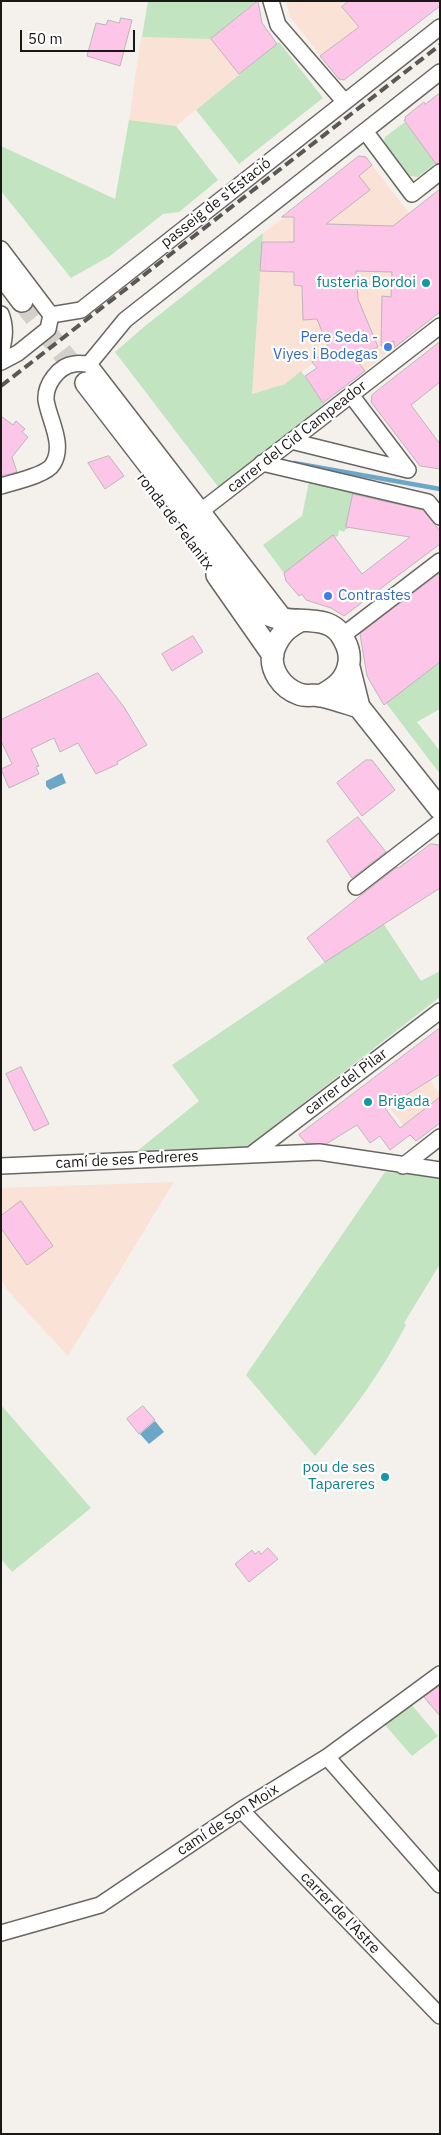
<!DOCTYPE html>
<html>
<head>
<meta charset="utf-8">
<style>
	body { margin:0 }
	#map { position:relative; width:441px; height:2135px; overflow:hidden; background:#f4f1ec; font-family:"IBM Plex Sans",sans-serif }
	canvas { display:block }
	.frame { position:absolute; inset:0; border:2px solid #191816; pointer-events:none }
	.scale { position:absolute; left:20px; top:30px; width:115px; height:22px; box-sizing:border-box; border:2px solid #191816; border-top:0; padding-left:6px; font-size:15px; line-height:18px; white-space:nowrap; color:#191816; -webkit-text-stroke:4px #fff; paint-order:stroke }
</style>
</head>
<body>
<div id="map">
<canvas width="441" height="2135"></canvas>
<div class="frame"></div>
<div class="scale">50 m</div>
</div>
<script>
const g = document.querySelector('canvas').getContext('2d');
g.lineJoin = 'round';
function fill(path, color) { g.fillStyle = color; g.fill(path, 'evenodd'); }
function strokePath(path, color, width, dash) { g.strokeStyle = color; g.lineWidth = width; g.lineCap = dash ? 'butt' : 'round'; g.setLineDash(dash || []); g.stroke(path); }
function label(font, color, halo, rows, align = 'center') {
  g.font = font + ' "IBM Plex Sans",sans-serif'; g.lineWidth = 4.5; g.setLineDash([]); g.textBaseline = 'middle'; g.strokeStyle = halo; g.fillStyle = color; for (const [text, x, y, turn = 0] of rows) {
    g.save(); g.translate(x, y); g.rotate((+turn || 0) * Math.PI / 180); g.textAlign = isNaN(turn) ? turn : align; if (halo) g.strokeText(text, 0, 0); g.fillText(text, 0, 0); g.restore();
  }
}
fill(new Path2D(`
	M258,1L262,23L277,44L176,126L129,120L141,37L211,39Z
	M286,1H349L342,7L359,27L321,56L290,17Z
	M366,157L409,213L440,283V313L437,315L419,292L395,310L394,348L342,389L313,363L285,384L252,394L263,233Z
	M430,1080L440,1094V1123L416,1141L388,1106Z
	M174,1182L158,1208L68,1356L7,1290L1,1279V1188Z`), '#fae2d7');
fill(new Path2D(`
	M148,1H257L211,39L142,37Z
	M279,42L323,98L239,164L196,110Z
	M129,120L176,126L218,180L179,212L163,214L110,256L71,278L1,191V146L115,199Z
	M405,122L436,163L418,177L410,176L384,142L385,137Z
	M263,233L252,394L285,384L301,371L324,404L219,488L115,352L145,326Z
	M309,482L354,491L347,525L348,529H346L344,532L339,530L338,536L334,537L284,573L263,545L302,516Z
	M440,662V709L417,722L440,751V774L386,703Z
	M383,923L421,981L440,971V997L239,1153L131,1156L199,1101L172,1065Z
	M385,1172L440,1176V1264L404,1323L406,1325C381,1373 350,1415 315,1456L246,1375Z
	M1,1405L91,1508L12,1572L1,1559Z
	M411,1704L438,1736L412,1756L385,1725Z`), '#c2e4c0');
fill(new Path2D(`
	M62,773L66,783L50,790L46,786V781Z
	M155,1421L164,1432L149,1444L140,1434Z`), '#6ca7c7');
strokePath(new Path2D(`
	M294,463L440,489`), '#6ca7c7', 4.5);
const building = new Path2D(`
	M258,1L262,23L277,44L239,74L211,39Z
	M349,1H440V6L344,80L339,79L320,56L359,27L342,7Z
	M121,18L132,20L120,66L87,56L96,23L106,25L108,20L119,23Z
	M440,93V163L436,164L404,120L406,119L405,117L424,102L425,104Z
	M359,156L366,157L372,165L359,176L370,190L326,224L393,226L440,189V312L394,348V341L381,346L382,296L391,297L392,272L356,271L358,299L378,347L354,357L365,371L323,403L305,376L317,368L312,362L329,349L317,319L303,320L302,286L294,285V272L260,271L262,242H294V217H282Z
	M440,342V382L411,405L440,444V469L420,466L371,402L372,395Z
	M1,416L13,425L16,421L25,429L22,432L28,437L12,457L17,472L1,476Z
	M109,456L124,476L105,489L88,463Z
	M353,494L423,510L440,531V544L344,616L331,608L306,600L302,594L299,596L286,581L284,573L333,535L362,574L410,537L346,527Z
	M440,573V662L384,705L367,676L360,634Z
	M193,636L203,652L172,671L162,654Z
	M98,673L124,707L147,745L117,762L118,764L96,774L78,743L60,752L54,738L31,749L39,766L36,767L39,774L9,788L1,769L12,764L1,741V720Z
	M366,760H372L395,790L362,816L337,783Z
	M358,817L386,852L352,878L327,841Z
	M431,844L440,845V888L325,962L307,938L397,867L398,868Z
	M440,1028V1074L385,1108L400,1128L440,1097V1123L416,1141L410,1135L390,1150L380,1136L370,1143L357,1125L326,1144L306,1143L299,1135Z
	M21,1067L49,1124L34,1131L6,1074Z
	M21,1201L53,1246L27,1265L1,1228V1216Z
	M143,1406L155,1420L139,1434L127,1419Z
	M268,1548L278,1559L249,1582L235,1564L252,1550L255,1554L259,1551L261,1554Z
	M440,1686V1716L424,1697Z`);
fill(building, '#fdc5e8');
strokePath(building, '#bcb6b9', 1);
strokePath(new Path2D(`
	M22,301L86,383`), '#d3d0cc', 21, [21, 11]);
const street = new Path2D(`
	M271,1L278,25L344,101
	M365,131L412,194L440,172
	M1,249L51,315L81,310L440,27
	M1,314C6,327 5,338 1,352
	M1,362L18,353L48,329L51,315
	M89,364L125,320L440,72
	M89,364L285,618
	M291,441L408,470L351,395
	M262,463L428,502L440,517
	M1,486C14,482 47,475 53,464C65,444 49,420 46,400C45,385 58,366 74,364C79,363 84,364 89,364
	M201,511L440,326
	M342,636L440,561
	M356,887L440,822
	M252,1154L440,1011
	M1,1166L319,1152L440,1170
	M403,1166L440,1137
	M327,1757L440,1885
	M241,1810L440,2016
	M1,1933L100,1905L241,1810L327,1757L440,1674`);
const secondary = new Path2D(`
	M1,273L22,301
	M86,383L253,600C257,604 262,611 267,614C291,628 330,609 344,640C348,647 350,654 349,662C347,680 334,689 320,696
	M217,575L273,655
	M300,621C286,628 278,636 273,652C269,670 282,688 299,694C306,697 314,694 322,696C334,699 346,703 359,707
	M349,667L359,707L440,809`);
strokePath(street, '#696662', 18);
strokePath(secondary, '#696662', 24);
strokePath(street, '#fff', 15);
strokePath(secondary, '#fff', 21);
strokePath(new Path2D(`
	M1,386L440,45`), '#5a5855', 4, [10, 5]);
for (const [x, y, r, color] of [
	[426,283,5,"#0f9aa8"],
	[388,347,5,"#3f7fe0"],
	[328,596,5,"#3f7fe0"],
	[368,1102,5,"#0f9aa8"],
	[385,1477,5,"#0f9aa8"]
]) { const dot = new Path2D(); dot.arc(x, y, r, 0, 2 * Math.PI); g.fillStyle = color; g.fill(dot); strokePath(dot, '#fff', 2); }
label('15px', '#191816', '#fff', [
	["passeig de s'Estació",216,203,-38],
	["carrer del Cid Campeador",297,437,-38],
	["ronda de Felanitx",175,522,53],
	["carrer del Pilar",346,1082,-37],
	["camí de ses Pedreres",127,1160,-3],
	["camí de Son Moix",228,1820,-33],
	["carrer de l'Astre",340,1913,46]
]);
label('15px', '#0d838f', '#fff', [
	["fusteria Bordoi",416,283],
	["Brigada",378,1102,"left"],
	["pou de ses",375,1468],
	["Tapareres",375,1485]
], 'right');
label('15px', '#366cbe', '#fff', [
	["Pere Seda -",378,338],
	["Viyes i Bodegas",378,355],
	["Contrastes",338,596,"left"]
], 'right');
</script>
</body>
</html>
